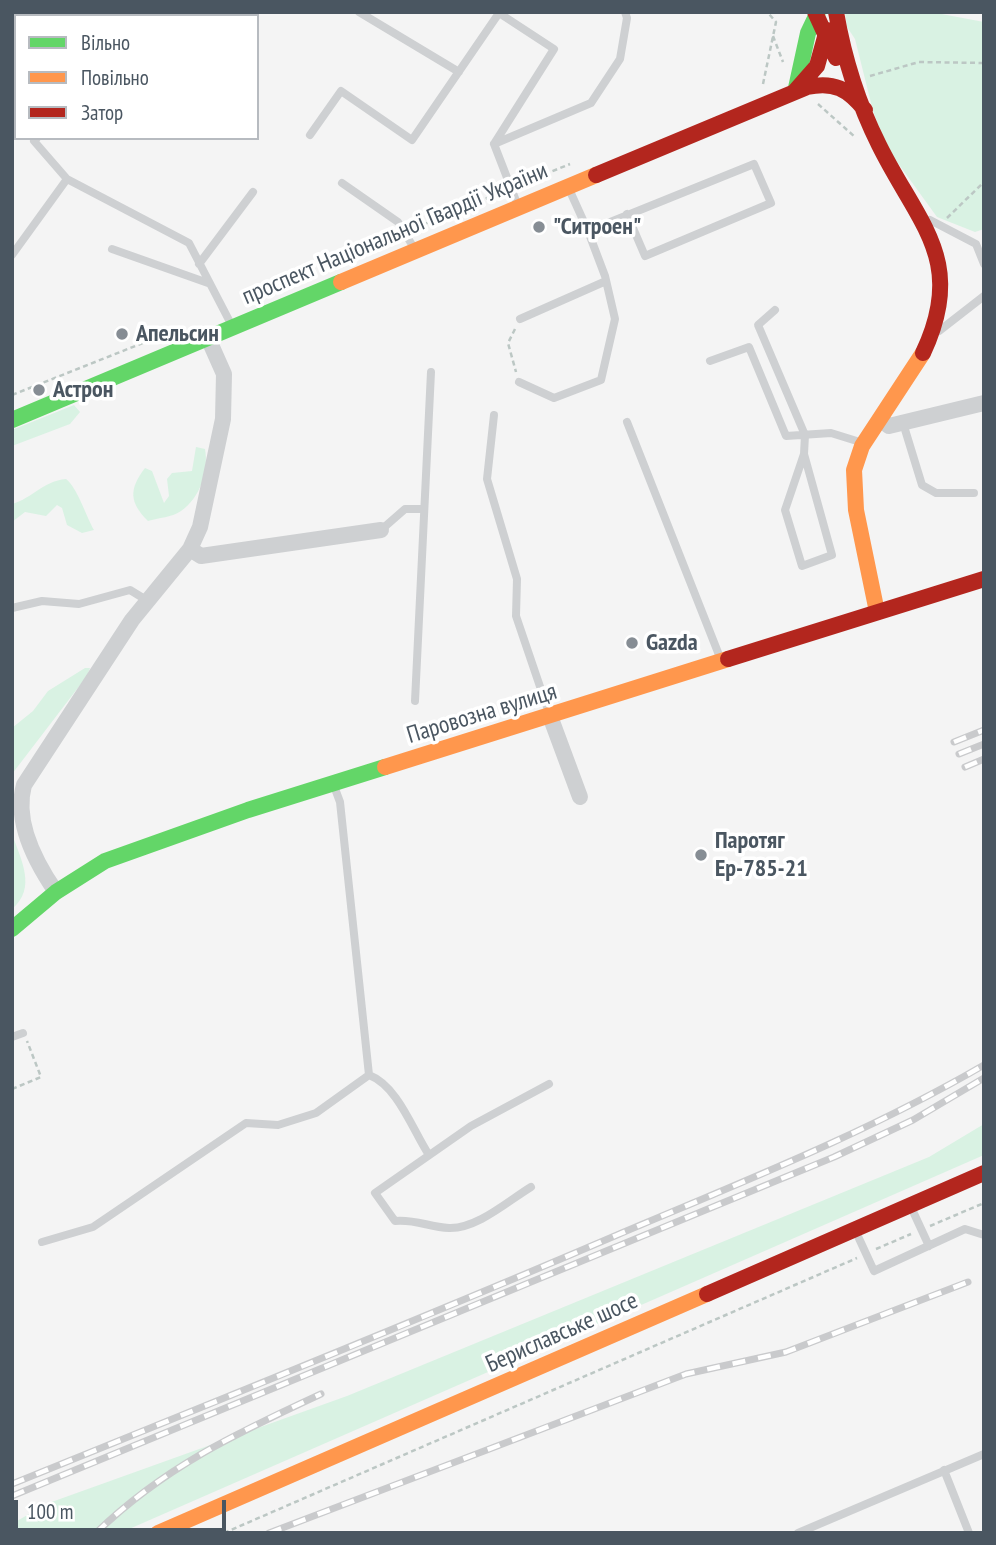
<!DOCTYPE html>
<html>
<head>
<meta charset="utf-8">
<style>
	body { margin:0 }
	#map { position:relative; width:996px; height:1545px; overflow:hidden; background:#f4f4f4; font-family:"PT Sans Narrow",sans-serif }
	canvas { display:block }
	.frame { position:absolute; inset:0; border:14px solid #4a5661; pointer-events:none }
	.legend { position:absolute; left:14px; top:14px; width:245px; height:126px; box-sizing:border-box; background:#fff; border:2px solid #b7bbc0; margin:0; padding:9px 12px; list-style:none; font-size:21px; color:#4a5661 }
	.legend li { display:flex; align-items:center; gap:14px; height:35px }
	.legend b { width:35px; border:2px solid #b7bbc0 }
	.scale { position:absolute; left:14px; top:1500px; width:212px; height:32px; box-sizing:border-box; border:4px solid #4a5661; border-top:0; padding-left:9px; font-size:21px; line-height:24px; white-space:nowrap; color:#4a5661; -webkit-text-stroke:5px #fff; paint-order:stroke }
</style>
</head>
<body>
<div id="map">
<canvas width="996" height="1545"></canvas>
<div class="frame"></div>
<ul class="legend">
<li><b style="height:9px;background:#63d668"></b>Вільно</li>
<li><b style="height:9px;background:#ff974d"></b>Повільно</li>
<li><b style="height:9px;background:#b3261e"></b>Затор</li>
</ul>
<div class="scale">100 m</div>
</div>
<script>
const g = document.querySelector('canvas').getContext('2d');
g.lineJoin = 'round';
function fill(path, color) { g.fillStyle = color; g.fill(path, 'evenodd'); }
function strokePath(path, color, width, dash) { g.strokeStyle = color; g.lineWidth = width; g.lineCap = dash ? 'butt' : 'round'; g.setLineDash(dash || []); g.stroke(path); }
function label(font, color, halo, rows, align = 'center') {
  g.font = font + ' "PT Sans Narrow",sans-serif'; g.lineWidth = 7; g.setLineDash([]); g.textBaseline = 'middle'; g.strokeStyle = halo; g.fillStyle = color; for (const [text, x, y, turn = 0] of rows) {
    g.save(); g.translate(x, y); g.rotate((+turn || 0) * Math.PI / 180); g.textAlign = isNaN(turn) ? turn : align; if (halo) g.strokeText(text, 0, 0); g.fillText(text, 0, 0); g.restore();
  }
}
fill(new Path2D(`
	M845,12H931L984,22V229L975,232L937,217L887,148L873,111L855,39L847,27Z
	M74,405L80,412L70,424L12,446V430Z
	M196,447L205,449C209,471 200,498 181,511C173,517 158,518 148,521C129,502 129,489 145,468L152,471L164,503L169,496L167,479L172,473L192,471Z
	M66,479C77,487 86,516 94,530L82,533L67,525L62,508L57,505L46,516L25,512L12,522V504C33,498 43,481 66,479Z
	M85,668H90L87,676L12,774V728L33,711L48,691Z
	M12,834C21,860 37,888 12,909Z
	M984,1124V1155L120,1533H12V1524L46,1504L347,1396L929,1157Z`), '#d9f2e3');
strokePath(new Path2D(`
	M773,36L783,62
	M870,76L919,62L984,63
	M763,84L776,22L769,14
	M818,104L855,137
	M521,184L570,164
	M947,218L984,182
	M415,228L502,192
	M321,268L396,236
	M515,329L508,343L516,372
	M12,395L173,331
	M12,1089L41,1077L27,1041
	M930,1226L984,1203
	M876,1249L911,1234
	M224,1533L857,1258`), '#bcc7c4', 2.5, [5, 3.5]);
strokePath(new Path2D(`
	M359,12L459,72
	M212,16L215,12
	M310,135L341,91L412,140L499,13L554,49L494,144
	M37,138L34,141L67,179L189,243L231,324
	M494,144L591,103L620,59L627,18L625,12
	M494,144L518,206
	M342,183L398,222L414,248
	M569,189L588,231L754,164L771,203L645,256L627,214
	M930,220L976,244L984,264
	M112,249L208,283
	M12,255L67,179
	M199,264L253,192
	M775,310L758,325L805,435L804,454L785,510L802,566L832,555L804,454
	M520,319L606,281
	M939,331L984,296
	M710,361L749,347L786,436L831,433L860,442
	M519,382L554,398L601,380L615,319L605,276L588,231
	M494,415L487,479L517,579L516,616L549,713
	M627,422L721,660
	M903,423L922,485L936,493H974
	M381,530L405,509H423
	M12,608L42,601L79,604L130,590L148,601
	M415,701L431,372
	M334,786L340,802L369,1075C398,1086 413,1131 429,1155
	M12,1037L23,1033
	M531,1187C508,1201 477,1229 449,1228C429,1227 415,1219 395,1221L375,1193L471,1126L549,1084
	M911,1207L929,1246
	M856,1232L874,1271L965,1229L984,1235
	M42,1242L93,1227L246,1123L278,1125L316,1113L369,1075
	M944,1470L969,1533
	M798,1533L984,1454`), '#ced0d2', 8);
strokePath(new Path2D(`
	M881,420L889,426L984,403
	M190,549L201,556L381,530
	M550,716L580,797
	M56,892C36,863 14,821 24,785L132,620L190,549L200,527L223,419L224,374L208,338`), '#ced0d2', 16);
strokePath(new Path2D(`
	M796,88L808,33L818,12
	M12,420L341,282
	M12,929L56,892L105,861L248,810L385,767`), '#63d668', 16);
strokePath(new Path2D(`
	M341,282L596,175
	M877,612L856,510L854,470L862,446L923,353
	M385,767L728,659
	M158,1533L707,1294`), '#ff974d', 16);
strokePath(new Path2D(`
	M815,12L836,58
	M836,12C844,58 858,103 879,145C918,224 967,260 923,353
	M795,91L817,66L827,30
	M596,175L807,87C834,81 848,89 865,110
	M728,659L984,579
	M707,1294L984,1173`), '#b3261e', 16);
const rail = new Path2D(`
	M954,742L984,730
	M959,754L984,744
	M965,767L984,759
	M12,1484C214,1402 417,1321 617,1235C742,1182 867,1133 984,1065
	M12,1496L834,1157L913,1120L984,1078
	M96,1533C164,1467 237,1433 321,1394
	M269,1533L686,1374L786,1352L968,1282`);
strokePath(rail, '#c9cacc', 7);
strokePath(rail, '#fff', 4.5, [13]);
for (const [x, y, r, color] of [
	[539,227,7,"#868d94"],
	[122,334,7,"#868d94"],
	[39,390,7,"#868d94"],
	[632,643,7,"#868d94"],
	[701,855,7,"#868d94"]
]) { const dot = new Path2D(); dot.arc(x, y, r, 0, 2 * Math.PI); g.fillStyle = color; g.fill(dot); strokePath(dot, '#fff', 2.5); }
label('bold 24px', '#4a5661', '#fff', [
	["\"Ситроен\"",553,227],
	["Апельсин",136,334],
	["Астрон",53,390],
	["Gazda",646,643],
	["Паротяг",715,841],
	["Ер-785-21",715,869]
], 'left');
label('24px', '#4a5661', '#fff', [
	["проспект Національної Гвардії України",395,234,-23],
	["Паровозна вулиця",482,714,-17],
	["Бериславське шосе",562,1333,-24]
]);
</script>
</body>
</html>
